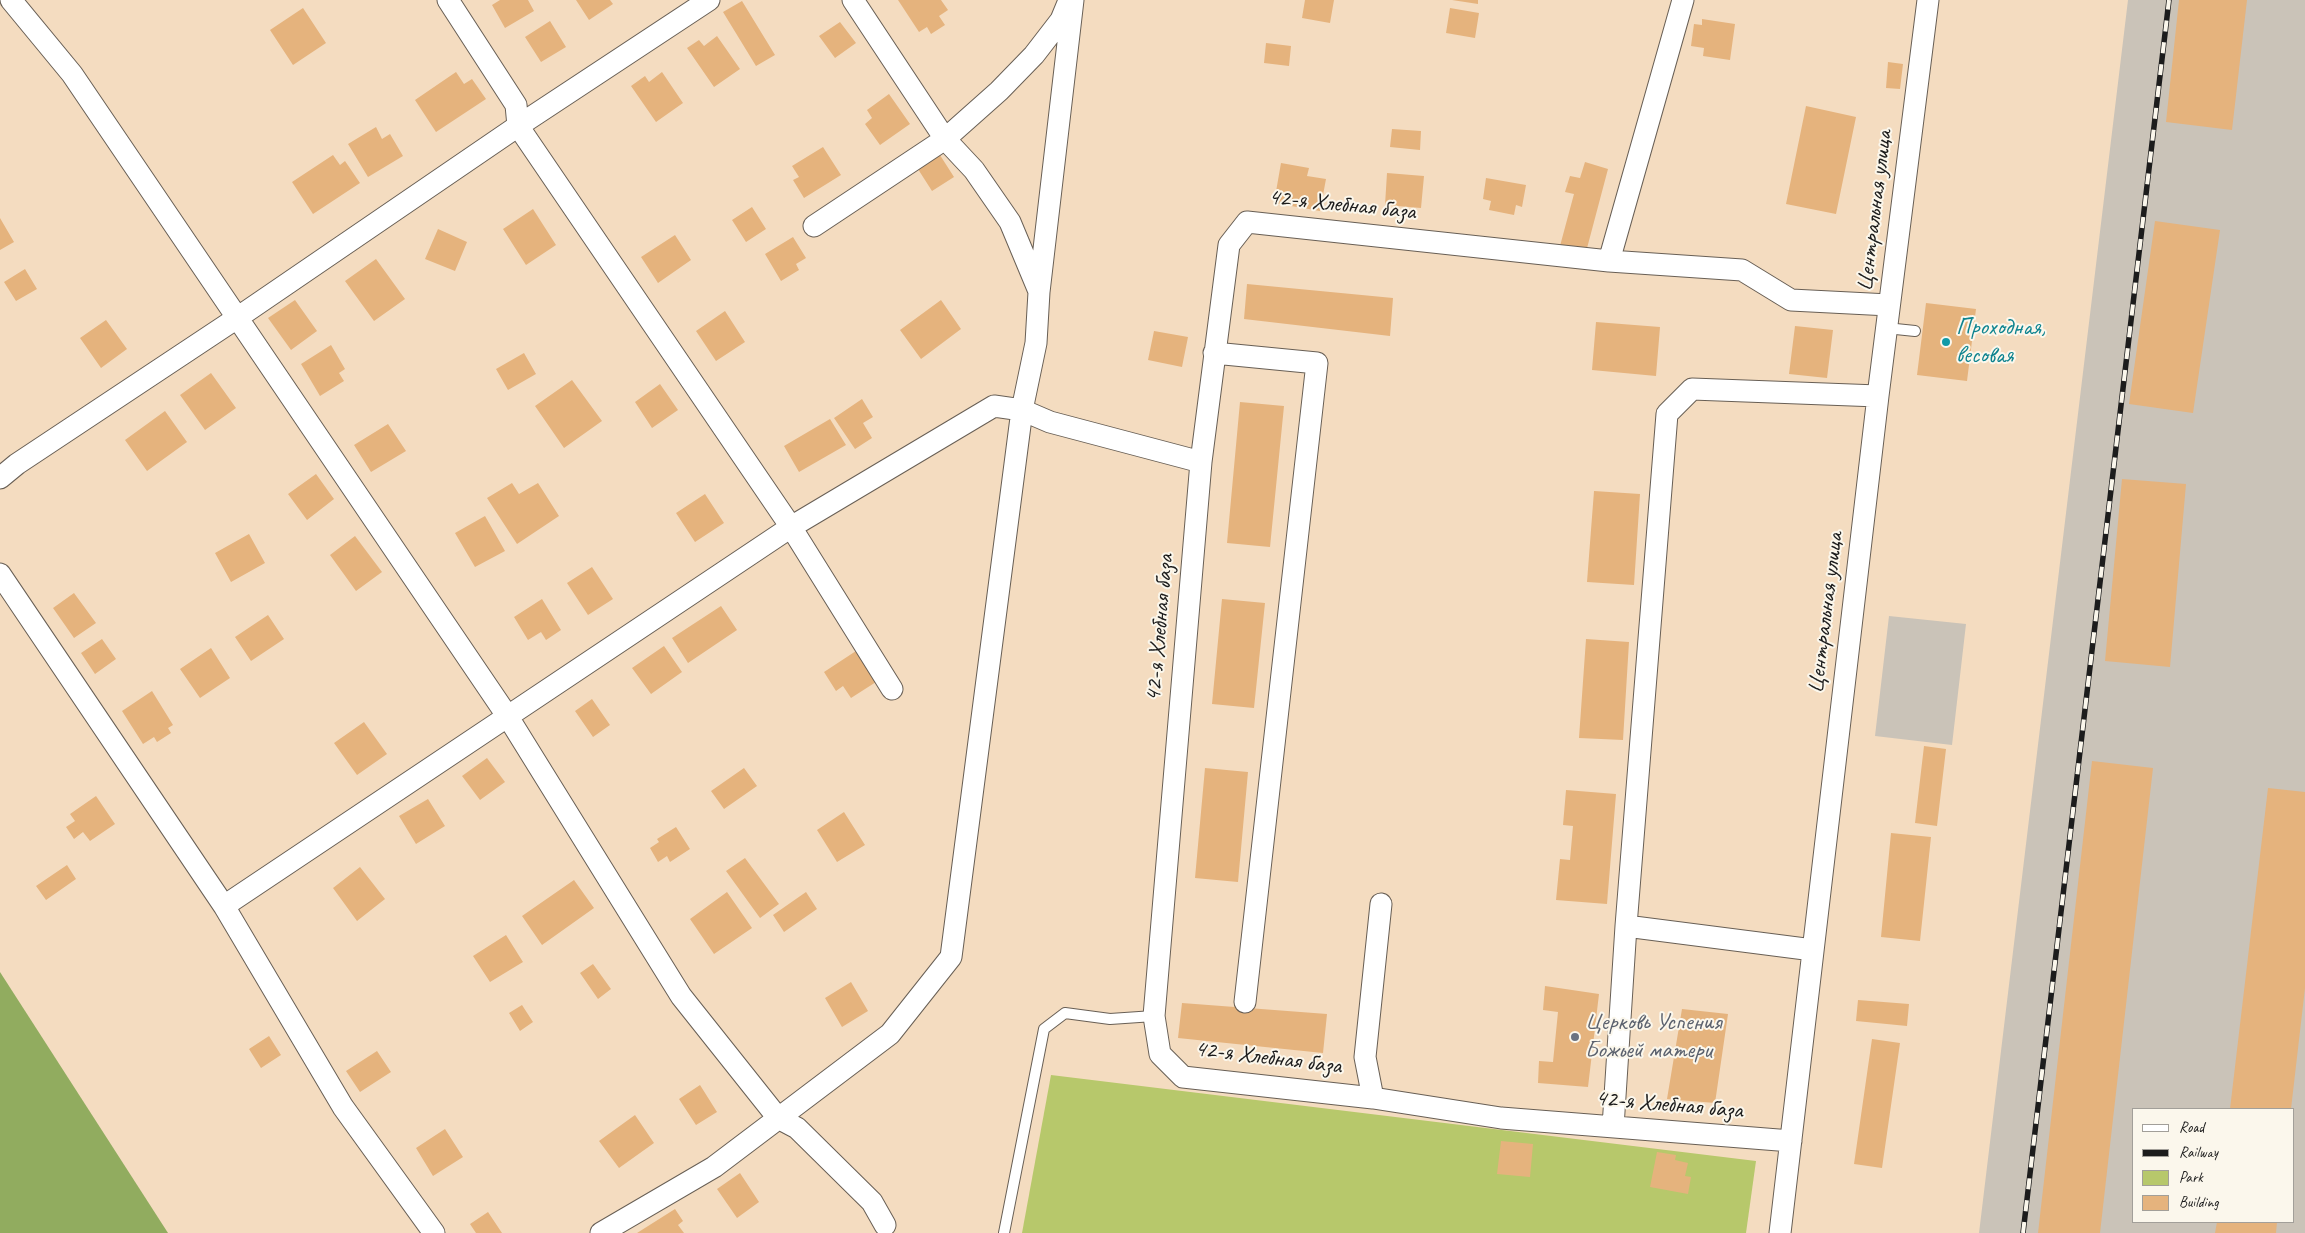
<!DOCTYPE html>
<html>
<head>
<meta charset="utf-8">
<style>
	body { margin:0 }
	#map { position:relative; width:2305px; height:1233px; overflow:hidden; background:#f4dcc0; font-family:Caveat,sans-serif }
	canvas { display:block }
	.legend { position:absolute; left:2132px; top:1108px; width:162px; height:115px; box-sizing:border-box; background:#fbf7ec; border:1px solid #a29f99; margin:0; padding:6px 9px; list-style:none; font-size:15px; color:#1c1c1c }
	.legend li { display:flex; align-items:center; gap:10px; height:25px }
	.legend b { width:25px; border:1px solid #a29f99 }
</style>
</head>
<body>
<div id="map">
<canvas width="2305" height="1233"></canvas>
<ul class="legend">
<li><b style="height:6px;background:#fff"></b>Road</li>
<li><b style="height:6px;background:#1c1c1c"></b>Railway</li>
<li><b style="height:14px;background:#b7c86b"></b>Park</li>
<li><b style="height:14px;background:#e5b37d"></b>Building</li>
</ul>
</div>
<script>
const g = document.querySelector('canvas').getContext('2d');
g.lineJoin = 'round';
function fill(path, color) { g.fillStyle = color; g.fill(path, 'evenodd'); }
function strokePath(path, color, width, dash) { g.strokeStyle = color; g.lineWidth = width; g.lineCap = dash ? 'butt' : 'round'; g.setLineDash(dash || []); g.stroke(path); }
function label(font, color, halo, rows, align = 'center') {
  g.font = font + ' Caveat,sans-serif'; g.lineWidth = 4; g.setLineDash([]); g.textBaseline = 'middle'; g.strokeStyle = halo; g.fillStyle = color; for (const [text, x, y, turn = 0] of rows) {
    g.save(); g.translate(x, y); g.rotate((+turn || 0) * Math.PI / 180); g.textAlign = isNaN(turn) ? turn : align; if (halo) g.strokeText(text, 0, 0); g.fillText(text, 0, 0); g.restore();
  }
}
fill(new Path2D(`
	M2128,0H2305V1233H1979ZM2134,1109H2294V1222H2134Z
	M1889,616L1966,624L1952,745L1875,736Z`), '#cac3b8');
fill(new Path2D(`
	M1051,1075L1756,1161L1746,1233H1022Z`), '#b7c86b');
fill(new Path2D(`
	M0,972L168,1233H0Z`), '#91ac5f');
fill(new Path2D(`
	M500,0H528L534,11L505,28L492,5Z
	M576,0H610L613,4L589,20Z
	M898,0H941L948,10L939,16L945,25L931,34L927,27L919,32Z
	M1305,0H1334L1330,23L1302,18Z
	M1452,0H1478V4Z
	M2179,0H2247L2232,130L2166,122Z
	M742,1L775,55L756,66L723,12Z
	M303,8L326,43L293,65L270,30Z
	M1450,8L1479,13L1475,38L1446,33Z
	M1702,19L1735,24L1730,60L1703,56L1704,48L1691,46L1694,24L1702,25Z
	M550,21L566,47L541,62L525,37Z
	M840,22L856,43L835,58L819,36Z
	M717,36L740,69L714,87L687,48L699,40L704,46Z
	M1266,43L1291,46L1289,66L1264,63Z
	M1888,62L1903,64L1900,89L1886,88Z
	M456,72L464,84L472,79L486,99L436,132L415,100Z
	M662,72L683,103L656,122L631,86L645,76L649,82Z
	M889,94L910,124L880,145L865,124L872,118L867,110Z
	M1806,106L1856,117L1836,214L1786,204Z
	M376,127L382,139L390,134L403,156L368,177L348,144Z
	M1392,129L1421,131L1420,150L1390,147Z
	M823,147L841,175L804,198L793,180L799,177L792,166Z
	M938,152L954,177L932,191L916,166Z
	M333,155L340,165L345,161L360,183L313,214L292,182Z
	M1585,162L1608,169L1586,252L1560,246L1574,194L1565,192L1570,176L1580,178Z
	M1281,163L1309,168L1307,176L1326,179L1320,211L1274,203Z
	M1387,173L1424,176L1421,208L1385,205Z
	M1486,178L1526,185L1522,207L1516,205L1514,215L1489,210L1491,201L1483,199Z
	M752,207L766,229L746,242L732,220Z
	M533,209L556,245L526,265L503,229Z
	M0,218L14,242L0,250Z
	M2155,221L2220,230L2193,413L2129,404Z
	M438,229L467,242L455,271L425,259Z
	M675,235L691,260L658,283L641,257Z
	M793,237L806,258L796,264L799,270L781,281L765,254Z
	M376,259L405,299L374,321L345,281Z
	M25,269L37,289L16,301L4,282Z
	M1247,284L1393,298L1390,336L1244,319Z
	M295,300L317,331L291,350L268,318Z
	M941,300L961,329L921,359L900,330Z
	M1926,303L1976,309L1967,381L1917,375Z
	M725,311L745,342L716,361L696,331Z
	M106,320L127,349L101,368L80,338Z
	M1596,322L1660,327L1656,376L1592,370Z
	M1795,326L1833,330L1827,378L1789,374Z
	M1154,331L1188,337L1182,367L1148,360Z
	M331,345L345,369L339,373L344,381L320,396L301,364Z
	M524,353L536,374L508,390L496,369Z
	M211,373L236,408L205,430L180,395Z
	M572,380L602,421L564,448L535,406Z
	M660,384L678,410L652,428L635,402Z
	M862,399L873,417L863,423L872,438L855,449L834,418Z
	M1240,402L1284,406L1270,547L1227,543Z
	M165,411L187,442L147,471L125,440Z
	M830,419L846,445L799,472L784,446Z
	M388,424L406,451L371,472L354,445Z
	M316,474L334,499L307,520L288,494Z
	M2122,479L2186,484L2170,667L2105,661Z
	M512,483L519,494L538,483L559,516L517,544L487,498Z
	M1594,491L1640,494L1634,585L1587,582Z
	M705,494L724,523L695,542L676,513Z
	M485,516L505,551L475,567L455,533Z
	M249,534L265,563L231,582L215,553Z
	M355,536L382,572L356,591L330,555Z
	M592,567L613,599L588,615L567,583Z
	M74,593L96,623L74,638L53,608Z
	M542,599L561,630L546,640L541,632L528,640L514,617Z
	M1222,599L1265,603L1254,708L1212,704Z
	M721,606L737,630L688,663L672,638Z
	M268,615L284,639L251,661L235,637Z
	M102,639L116,659L95,674L81,653Z
	M1586,639L1629,642L1623,740L1579,738Z
	M664,646L682,672L651,694L632,668Z
	M211,648L230,678L200,698L180,669Z
	M856,651L876,682L851,698L843,686L836,691L824,672Z
	M152,691L173,725L168,728L171,733L157,742L154,737L143,744L122,711Z
	M592,699L610,725L593,737L575,711Z
	M364,722L387,754L357,775L334,743Z
	M1924,746L1946,749L1937,826L1915,823Z
	M487,758L505,782L480,800L462,776Z
	M2092,761L2153,768L2100,1233H2038Z
	M744,768L757,786L724,809L711,791Z
	M1205,768L1248,772L1238,882L1195,878Z
	M2268,788L2305,792V988L2291,1109H2230Z
	M1566,790L1616,794L1607,904L1556,900L1560,859L1570,860L1573,826L1563,825Z
	M96,796L115,824L90,841L83,832L74,839L66,827L75,821L70,814Z
	M428,799L445,826L416,844L399,816Z
	M844,812L865,845L837,862L817,830Z
	M676,827L690,849L670,862L667,856L658,862L650,848L659,842L657,839Z
	M1891,833L1931,837L1920,941L1881,937Z
	M745,858L779,904L760,918L726,871Z
	M67,865L76,879L46,900L36,886Z
	M360,867L385,899L357,921L333,888Z
	M574,880L594,908L542,945L522,916Z
	M727,892L752,928L714,954L690,919Z
	M806,892L817,909L784,932L773,915Z
	M506,935L523,962L490,982L473,956Z
	M593,964L611,989L598,999L580,973Z
	M851,982L868,1011L842,1027L825,998Z
	M1545,986L1599,994L1588,1087L1538,1083L1539,1061L1553,1062L1558,1012L1543,1010Z
	M1858,1000L1909,1004L1907,1026L1856,1021Z
	M1182,1003L1327,1014L1323,1053L1178,1038Z
	M522,1005L533,1022L520,1031L509,1013Z
	M1682,1009L1728,1014L1715,1103L1667,1099Z
	M269,1036L281,1055L261,1068L249,1049Z
	M1872,1039L1900,1043L1882,1168L1854,1164Z
	M377,1051L391,1072L360,1092L346,1071Z
	M700,1085L717,1112L696,1125L679,1099Z
	M635,1115L654,1143L619,1168L599,1141Z
	M445,1129L463,1157L433,1176L416,1148Z
	M1501,1141L1533,1144L1530,1177L1497,1174Z
	M1657,1152L1676,1155L1675,1160L1688,1163L1685,1176L1691,1177L1688,1194L1650,1187Z
	M740,1173L759,1202L737,1218L717,1189Z
	M675,1209L683,1221L678,1225L684,1233H637Z
	M488,1212L502,1233H476L470,1224Z
	M2217,1222H2277L2276,1233H2215Z`), '#e5b37d');
const service = new Path2D(`
	M1886,328L1915,331
	M1004,1233L1044,1029L1065,1013L1110,1019L1154,1016`);
const minor = new Path2D(`
	M11,0L72,74L508,717L681,996L778,1118L797,1128L872,1202L885,1225
	M448,0L516,105L518,126L791,527L892,689
	M853,0L945,139L974,170L1010,222L1038,289
	M814,226L945,139L999,91L1034,55L1061,20L1068,3
	M1609,261L1683,0
	M1214,353L1317,363L1245,1002
	M0,478L17,464L237,318L518,126L709,0
	M0,574L224,906L343,1107L434,1233
	M224,906L791,527L994,406L1022,410L1050,422L1201,462
	M1626,926L1813,950
	M1373,1098L1365,1057L1381,904
	M1613,1127L1626,926L1667,414L1692,389L1878,396
	M1791,1141L1501,1118L1373,1098L1183,1077L1160,1054L1154,1016L1201,462L1229,245L1247,222L1609,261L1742,270L1791,300L1889,305
	M601,1233L714,1167L890,1034L951,957L1022,410L1036,343L1039,292L1073,0
	M1780,1233L1878,396L1928,0`);
strokePath(service, '#685f55', 12);
strokePath(minor, '#685f55', 23);
strokePath(service, '#fff', 10);
strokePath(minor, '#fff', 21);
const rail = new Path2D(`
	M2023,1233L2169,0`);
strokePath(rail, '#1c1c1c', 5.5);
strokePath(rail, '#fbf7ec', 4, [11]);
for (const [x, y, r, color] of [
	[1946,342,5,"#0f9aa8"],
	[1575,1037,5,"#6b7280"]
]) { const dot = new Path2D(); dot.arc(x, y, r, 0, 2 * Math.PI); g.fillStyle = color; g.fill(dot); strokePath(dot, '#fbf7ec', 2); }
label('24px', '#1c1c1c', '#fbf7ec', [
	["42-я Хлебная база",1342,205,6],
	["Центральная улица",1875,211,-83],
	["Центральная улица",1826,613,-83],
	["42-я Хлебная база",1160,628,-85],
	["42-я Хлебная база",1268,1058,7],
	["42-я Хлебная база",1669,1105,5]
]);
label('24px', '#0d838f', '#fbf7ec', [
	["Проходная,",1956,328],
	["весовая",1956,356]
], 'left');
label('24px', '#5b616d', '#fbf7ec', [
	["Церковь Успения",1585,1023],
	["Божьей матери",1585,1051]
], 'left');
</script>
</body>
</html>
